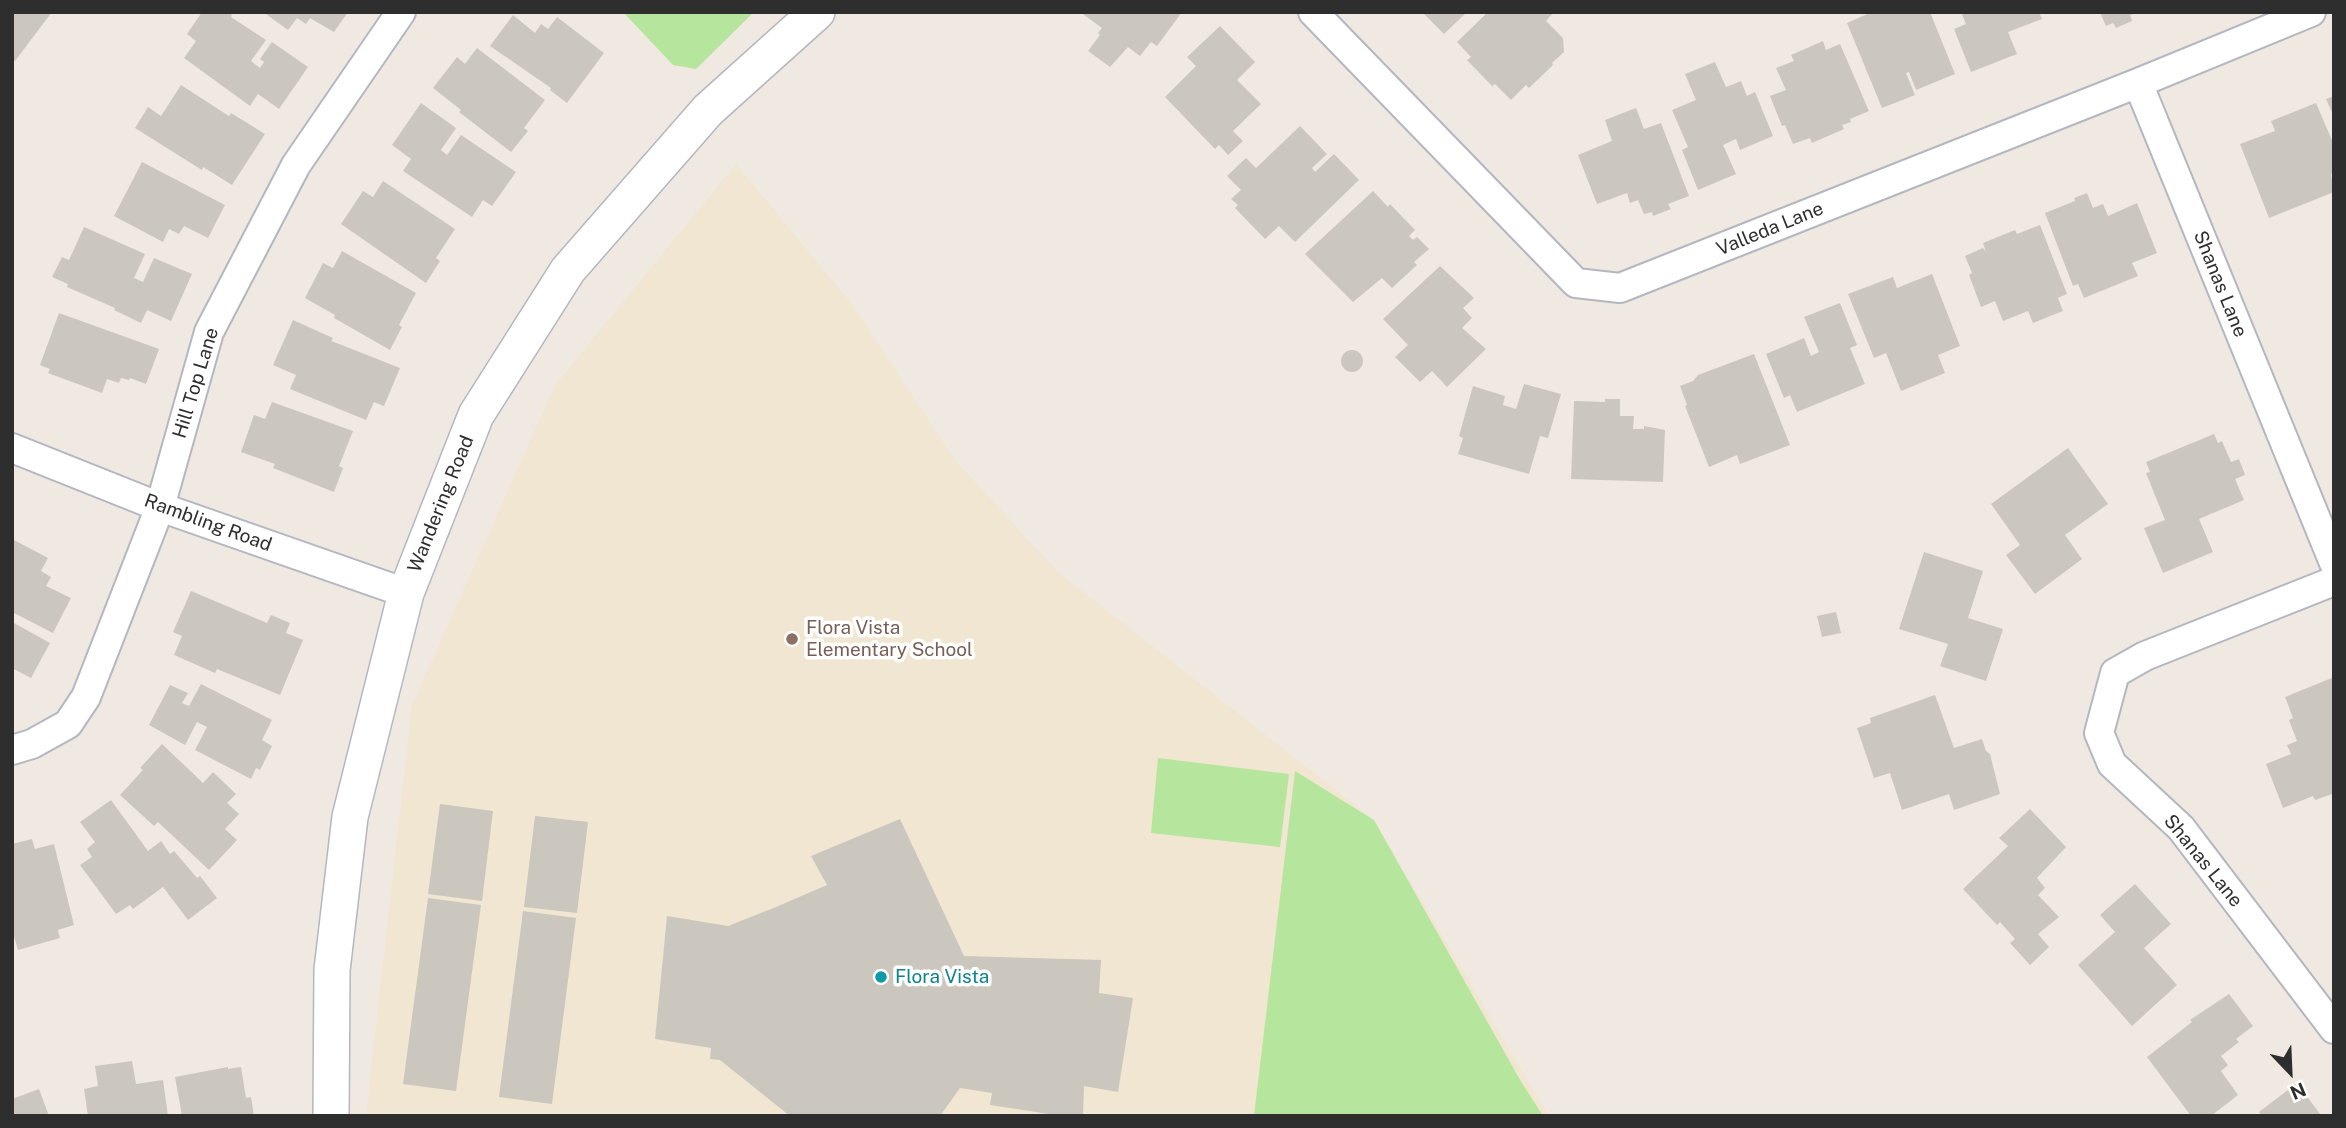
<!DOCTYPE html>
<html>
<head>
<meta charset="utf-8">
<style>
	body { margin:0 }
	#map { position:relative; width:2346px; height:1128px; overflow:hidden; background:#efe9e1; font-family:"Public Sans",sans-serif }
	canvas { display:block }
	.frame { position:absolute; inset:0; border:14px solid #2e2e2e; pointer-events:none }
	.north { position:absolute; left:2255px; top:1037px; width:70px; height:70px; -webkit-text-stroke:5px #fff; paint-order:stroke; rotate:157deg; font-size:19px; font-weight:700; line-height:28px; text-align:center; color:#2e2e2e }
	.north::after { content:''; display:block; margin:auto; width:24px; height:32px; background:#2e2e2e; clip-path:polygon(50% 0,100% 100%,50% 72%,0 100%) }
</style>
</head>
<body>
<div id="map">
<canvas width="2346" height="1128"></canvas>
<div class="frame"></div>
<div class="north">N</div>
</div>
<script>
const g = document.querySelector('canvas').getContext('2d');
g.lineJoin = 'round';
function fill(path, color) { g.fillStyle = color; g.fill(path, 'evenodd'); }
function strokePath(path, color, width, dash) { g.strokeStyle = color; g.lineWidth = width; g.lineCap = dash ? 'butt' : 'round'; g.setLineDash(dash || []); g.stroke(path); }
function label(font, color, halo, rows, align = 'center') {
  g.font = font + ' "Public Sans",sans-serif'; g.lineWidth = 7; g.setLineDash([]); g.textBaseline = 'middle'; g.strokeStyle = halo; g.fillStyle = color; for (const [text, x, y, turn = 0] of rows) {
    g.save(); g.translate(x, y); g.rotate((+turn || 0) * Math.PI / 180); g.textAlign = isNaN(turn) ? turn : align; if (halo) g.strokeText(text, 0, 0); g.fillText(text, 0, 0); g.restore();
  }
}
fill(new Path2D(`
	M736,164L852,304L955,460L1059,573L1374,820L1549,1116H366L412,705L555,385Z`), '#f0e6d1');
fill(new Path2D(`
	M623,12H754L696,69L673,65Z
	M1158,758L1289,774L1280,847L1151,833Z
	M1295,771L1374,820L1520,1080L1543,1116H1254Z`), '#b6e59e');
fill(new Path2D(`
	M12,12H52L15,61L12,59Z
	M202,12H229L232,15L231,17L266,40L251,61L260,68L264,62L260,59L272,42L308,67L279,109L258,94L250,106L184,58L196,41L187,34Z
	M263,12H348L334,32L310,18L306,24L297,18L288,30Z
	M1080,12H1182L1157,46L1151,42L1140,56L1128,47L1110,67L1088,51L1100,35L1098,33L1102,28Z
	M1422,12H1467L1444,34Z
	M1488,12H1554L1546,21L1563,38L1564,52L1552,63L1553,65L1529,88L1526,85L1511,100L1495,84L1492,86L1467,60L1471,57L1457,42Z
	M1872,12H1930L1955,74L1916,90L1909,72L1906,73L1915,95L1882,108L1847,23Z
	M1961,12H2039L2042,19L2008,32L2017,54L1971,72L1954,29L1966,24Z
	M2100,12H2137V13L2130,15L2132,21L2116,28L2113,23L2106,26Z
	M513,15L535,33L541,24L548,29L557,17L604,53L567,103L550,90L551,88L490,46Z
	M1220,26L1255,62L1237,80L1261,104L1233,131L1243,141L1228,155L1219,145L1215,149L1165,97L1196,66L1187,57Z
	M1823,41L1826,50L1840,44L1869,111L1850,119L1851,122L1842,125L1844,129L1812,143L1810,138L1793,144L1785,125L1782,126L1770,96L1786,90L1776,68L1794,61L1791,55Z
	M477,48L545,100L524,128L528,131L511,152L459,112L461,110L433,88L457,57L465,64Z
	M1715,62L1726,87L1741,81L1747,96L1755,92L1773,136L1740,150L1736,139L1723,145L1736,174L1698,190L1682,150L1688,147L1672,110L1696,100L1685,74Z
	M181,85L229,116L231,113L265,134L232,185L203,167L202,170L135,128L148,107L161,116Z
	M2334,96V117L2326,99Z
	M421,103L456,128L441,150L447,155L461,135L516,172L492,206L483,200L472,217L403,171L411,159L392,145Z
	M2316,103L2334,145V173L2331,174L2334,192L2269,218L2240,144L2275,131L2271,121Z
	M1636,108L1644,129L1661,123L1689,196L1668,204L1671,209L1653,216L1652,212L1644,214L1638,200L1630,203L1627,193L1597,204L1578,155L1612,141L1605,120Z
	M1300,126L1327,154L1312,168L1315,172L1334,154L1359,180L1295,242L1279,226L1265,239L1235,208L1238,205L1231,199L1241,190L1227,176L1246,158L1256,168Z
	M142,162L225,205L208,238L184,226L179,234L169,229L163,242L114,216Z
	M383,181L455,229L436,258L440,261L426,283L341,224L363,191L373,197Z
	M1373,191L1388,207L1390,204L1415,230L1409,236L1413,240L1417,237L1429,249L1414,262L1417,265L1392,288L1382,278L1353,302L1305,254Z
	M2087,193L2093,208L2103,204L2108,216L2137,203L2157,253L2132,263L2138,276L2084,298L2078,284L2073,286L2045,213L2075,201L2074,198Z
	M2040,225L2067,294L2058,298L2063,311L2033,323L2028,311L2003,321L1995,301L1981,307L1969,275L1972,273L1965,256L1983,248L1986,252L1983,243L2015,230L2017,234Z
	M84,227L145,254L134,278L143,282L154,258L192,274L171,321L147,310L141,323L114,310L115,308L67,287L68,284L52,277L62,257L69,260Z
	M342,251L416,293L399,325L402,327L390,350L334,318L335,315L305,298L323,263L333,268Z
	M1440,266L1474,298L1463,308L1472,318L1462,328L1486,349L1447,387L1432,371L1420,382L1395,357L1408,345L1383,319Z
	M1932,274L1960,346L1938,355L1945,373L1901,391L1886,353L1874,358L1848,294L1893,277L1897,288Z
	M1840,303L1857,345L1850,348L1865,384L1797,412L1790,395L1784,398L1766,354L1804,338L1811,356L1819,352L1804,317Z
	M59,313L159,349L146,384L130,378L129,380L121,378L119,383L107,379L102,393L48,373L50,369L40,365Z
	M293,320L333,338L331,341L339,344L400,368L384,406L374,402L366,420L290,389L296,375L273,365Z
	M1341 361a11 11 0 1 1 22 0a11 11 0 1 1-22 0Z
	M1754,354L1790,445L1740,464L1737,455L1709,467L1685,406L1687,405L1680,386L1693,381L1698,375Z
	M1524,384L1561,394L1548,438L1540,436L1529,474L1458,454L1463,438L1459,436L1473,386L1505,396L1503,405L1516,409Z
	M1605,399H1620V416H1634L1633,429H1644V426L1665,430L1663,482L1571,479L1574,401L1605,402Z
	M272,402L353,431L339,466L343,468L334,492L273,468L275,464L241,452L254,415L265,419Z
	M2214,434L2218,443L2222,441L2231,462L2239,459L2245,475L2235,479L2244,500L2199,519L2213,552L2163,573L2144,528L2165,520L2146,473L2150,472L2146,462Z
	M2068,448L2108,504L2065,535L2082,559L2035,594L2006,555L2020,545L1991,504Z
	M12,539L48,558L41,571L51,577L46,586L71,598L53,633L12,612Z
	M1924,552L1983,571L1968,618L2003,629L1986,681L1940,666L1948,644L1899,629Z
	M191,591L267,623L271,615L290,623L286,633L303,640L280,695L217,669L215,673L174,655L182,636L173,632Z
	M1836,612L1841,633L1822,637L1817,616Z
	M12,622L50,643L31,678L12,668Z
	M2334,677V799L2332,794L2315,800L2313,796L2283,808L2266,764L2291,754L2287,745L2297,741L2289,720L2293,718L2285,697Z
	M201,684L272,720L262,740L272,746L260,770L256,768L251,779L195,750L207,727L197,722L185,745L149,725L170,685L188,693L182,703L189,706Z
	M1935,695L1954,748L1982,739L1986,751L1990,754L2000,794L1954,810L1949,794L1902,810L1890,773L1874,778L1857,728L1871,723L1870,718Z
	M162,744L203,783L213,772L236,794L227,803L239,814L225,829L237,840L209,870L158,822L154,826L120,795L143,770L140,768Z
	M111,800L148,851L161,841L170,854L174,851L197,878L200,876L217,898L188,920L163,887L133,909L130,905L116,914L80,865L92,857L87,849L95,842L80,822Z
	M440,804L493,811L482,901L428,894Z
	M2030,809L2066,847L2037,878L2045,888L2038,895L2059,917L2038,934L2049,947L2030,965L2010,943L2015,939L2000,922L1997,925L1963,889L2008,846L1999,838Z
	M535,816L588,822L577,913L524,907Z
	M900,819L964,956L1101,960L1099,993L1133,998L1118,1092L1084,1086L1083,1116H1062L990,1105L992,1093L960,1088L940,1116H790L720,1060L710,1059L711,1048L655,1039L667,916L728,926L776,907L827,885L811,856Z
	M32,839L35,849L54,844L74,925L58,930L60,938L18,950L12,929V844Z
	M2135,884L2171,924L2144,948L2177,985L2132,1026L2078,965L2115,932L2100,915Z
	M428,898L481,905L456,1091L403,1084Z
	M523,911L576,918L552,1104L499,1097Z
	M2229,994L2253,1026L2236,1039L2239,1042L2221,1056L2228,1065L2221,1071L2238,1095L2211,1116H2191L2147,1057L2192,1022L2190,1020Z
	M132,1061L136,1084L163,1080L168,1116H88L84,1089L98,1086L95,1066Z
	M228,1067V1069L241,1067L246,1098L251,1097L254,1116H182L175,1077Z
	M2297,1083L2320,1114L2262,1116L2259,1112Z
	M39,1089L49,1116H12V1099Z`), '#cbc7bf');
const minor = new Path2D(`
	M1313,12L1576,283L1620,288L2138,83L2311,12
	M2138,83L2334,563
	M12,448L160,507L406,593
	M2334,581L2145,656L2115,673L2099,733L2112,764L2181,828L2334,1029
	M12,750L32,744L68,724L86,697L160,507L209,332L296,165L401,12`);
const tertiary = new Path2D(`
	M331,1116L332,970L350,817L406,593L476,415L568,270L708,110L817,12`);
strokePath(minor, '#b4b7c1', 32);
strokePath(tertiary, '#b4b7c1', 38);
strokePath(minor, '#fff', 28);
strokePath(tertiary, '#fff', 35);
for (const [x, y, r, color] of [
	[792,639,7,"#8d6e63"],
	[881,977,7,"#0f9aa8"]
]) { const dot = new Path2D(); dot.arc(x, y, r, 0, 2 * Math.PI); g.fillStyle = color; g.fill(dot); strokePath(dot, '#fff', 2.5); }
label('19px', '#2e2e2e', '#fff', [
	["Valleda Lane",1770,229,-22],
	["Shanas Lane",2220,284,68],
	["Hill Top Lane",196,383,-73],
	["Wandering Road",441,504,-68],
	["Rambling Road",208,523,20],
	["Shanas Lane",2203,861,51]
]);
label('19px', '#785e54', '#fff', [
	["Flora Vista",806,628],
	["Elementary School",806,650]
], 'left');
label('19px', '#0d838f', '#fff', [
	["Flora Vista",895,977]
], 'left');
</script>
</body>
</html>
